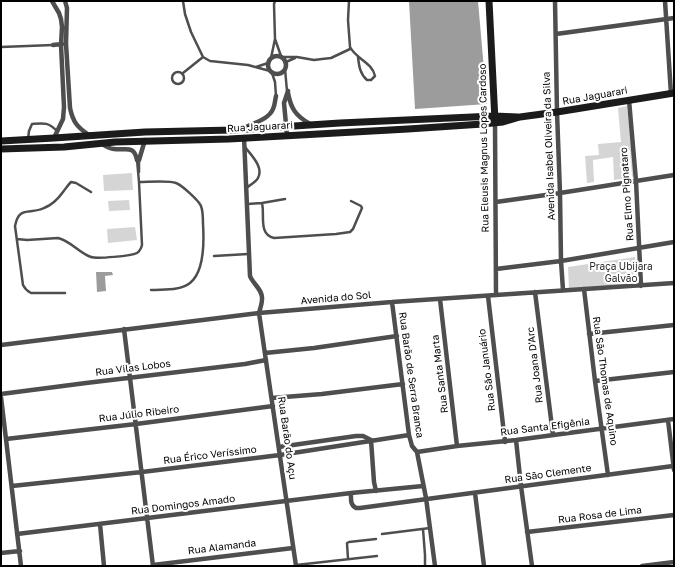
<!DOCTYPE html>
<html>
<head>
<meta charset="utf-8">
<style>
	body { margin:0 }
	#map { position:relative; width:675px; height:567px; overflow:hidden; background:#fff; font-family:"Golos Text",sans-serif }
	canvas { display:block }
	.frame { position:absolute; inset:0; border:2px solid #000; pointer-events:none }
</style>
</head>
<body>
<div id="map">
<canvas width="675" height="567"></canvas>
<div class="frame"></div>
</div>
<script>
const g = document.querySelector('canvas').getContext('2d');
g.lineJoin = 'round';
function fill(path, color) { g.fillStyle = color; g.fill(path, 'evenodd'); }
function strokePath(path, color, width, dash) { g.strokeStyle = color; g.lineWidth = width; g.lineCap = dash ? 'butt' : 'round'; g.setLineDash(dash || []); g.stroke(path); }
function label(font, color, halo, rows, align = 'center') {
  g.font = font + ' "Golos Text",sans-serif'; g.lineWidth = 4; g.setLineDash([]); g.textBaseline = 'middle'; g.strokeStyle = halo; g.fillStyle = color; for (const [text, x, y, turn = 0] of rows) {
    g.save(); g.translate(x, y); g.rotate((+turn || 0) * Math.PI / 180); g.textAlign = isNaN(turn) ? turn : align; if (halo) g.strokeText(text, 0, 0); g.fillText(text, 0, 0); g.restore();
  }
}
fill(new Path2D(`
	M627,106L635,176L632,177L630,150L620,151L622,179L614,180L613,157L593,160L594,182L587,183L585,156L599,155L598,144L621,142L618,108Z
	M132,173L133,190L104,191L103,175Z
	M129,200L130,210L109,211L108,201Z
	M135,227L137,240L108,243L107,229Z
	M635,257L638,284L569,289L568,267Z`), '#d5d5d5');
fill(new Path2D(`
	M409,1H478L487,104L415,109Z
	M96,272H112L113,275L105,276L106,291L97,292Z`), '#9c9c9c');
strokePath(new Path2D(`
	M183,1L185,14L191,32L203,57L210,61L248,65L270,71
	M275,1L274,4L275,39L281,56
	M349,1L348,20L350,47C356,59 372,62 375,76L371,80H367C360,74 359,66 358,57
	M1,47L53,45
	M282,57H297L314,60L322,59L331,58L350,49
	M271,58L275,39
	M286,62L295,58
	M256,67L268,63
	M285,69L287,91
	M172 78a6 6 0 1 1 12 0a6 6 0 1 1-12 0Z
	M183,73L203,57
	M272,73L275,82L276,96
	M28,139L29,131L32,124C44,123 48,122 57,131
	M245,147C251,155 264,167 258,178C256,182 250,185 246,188
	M139,172V160
	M139,182C148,182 169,180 176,183C182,185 199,201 201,206C203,211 203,218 203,224C204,240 205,271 190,283C180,291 164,289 151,290
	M262,203L285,199
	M247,204L262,203C265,215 258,234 274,238L336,234L350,232L353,229L362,208L361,206L351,201
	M17,239L27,240L58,238C71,241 79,253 91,257C97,259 131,256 137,253C140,251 141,249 142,245L139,182L137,160
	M214,256L248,254
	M65,293H31C27,291 25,289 23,285L15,226C19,205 30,215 44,208C52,205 58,199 63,192C66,188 68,185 71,182L76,183L91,192
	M423,529L425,555V566
	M382,534L430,528
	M348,559L347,543L349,542L376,539
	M296,565L377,556`), '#4e4e4e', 2.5);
strokePath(new Path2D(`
	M52,1L59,13L61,19L62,27L61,45L64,107L63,119L54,138
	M65,1L67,8L66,44L70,108C73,122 77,127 89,135
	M555,1L557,112L560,193L561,261L563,290
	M665,1L671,94
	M556,34L674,18
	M53,45L62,44
	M268 65a9 9 0 1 1 18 0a9 9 0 1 1-18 0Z
	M288,93C291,109 296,116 310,124
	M629,100L636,181L641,286
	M495,123L496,295
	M244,128C254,123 269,119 273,109C275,105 275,100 276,96
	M287,135L284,103L288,91
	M244,137L250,276C253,284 263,290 262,299C262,304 260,309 259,313L296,566
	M102,144C105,146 110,149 114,149C125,151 134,144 137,160
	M139,160L145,140
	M496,202L560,193L674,175
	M496,269L561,261L674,242
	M584,289L595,381L608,475
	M535,292L553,435
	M488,296L505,442
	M440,299L457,446
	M392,302L409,435L412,446L417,452L426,498L435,566
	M124,329L153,566
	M589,334L674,325
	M1,345L259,313L392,302L674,283
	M265,353L314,348L397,336
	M595,381L674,372
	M1,394L86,383L245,364L266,360
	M1,397L21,566
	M272,398L322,394L403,384
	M668,420L674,470
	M6,439L136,424L273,406
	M371,440L374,482L376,491
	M516,440L521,486L532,566
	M279,447L356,436H363L371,440
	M417,452L457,446L516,440L674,419
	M12,486L142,472L280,455L409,435
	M351,493C351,499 350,505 356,508H360L673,466
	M475,493L484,566
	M100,524L104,566
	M527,532L674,515
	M17,534L351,493L423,486
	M1,553L20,551
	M153,565L293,548
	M642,566L674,562`), '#4e4e4e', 4.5);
strokePath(new Path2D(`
	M489,1L495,121
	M1,141L54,138L145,132L233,130L340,123L494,116L518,117
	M1,149L64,147L115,142L229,139L408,129L483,124L503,122L520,117L557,112L674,93`), '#1b1b1b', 7);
label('10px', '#000', '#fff', [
	["Rua Jaguarari",595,96,-10],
	["Rua Jaguarari",260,127,-3],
	["Avenida Isabel Oliveira da Silva",549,146,-92],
	["Rua Eleusis Magnus Lopes Cardoso",484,148,-91],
	["Rua Elmo Pignataro",627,194,-94],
	["Avenida do Sol",336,298,-5],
	["Rua Joana D'Arc",535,365,-97],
	["Rua Vilas Lobos",133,368,-7],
	["Rua São Januário",487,370,-97],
	["Rua Santa Marta",440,374,-97],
	["Rua Barão de Serra Branca",411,375,82],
	["Rua São Thomas de Aquino",605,381,82],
	["Rua Júlio Ribeiro",139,414,-7],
	["Rua Santa Efigênia",545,427,-7],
	["Rua Barão do Açu",287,438,82],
	["Rua Érico Veríssimo",210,455,-7],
	["Rua São Clemente",548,474,-8],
	["Rua Domingos Amado",183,505,-7],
	["Rua Rosa de Lima",600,515,-7],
	["Rua Alamanda",222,547,-7]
]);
label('10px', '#2c2c2c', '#fff', [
	["Praça Ubijara",621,267],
	["Galvão",621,279]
]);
</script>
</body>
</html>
